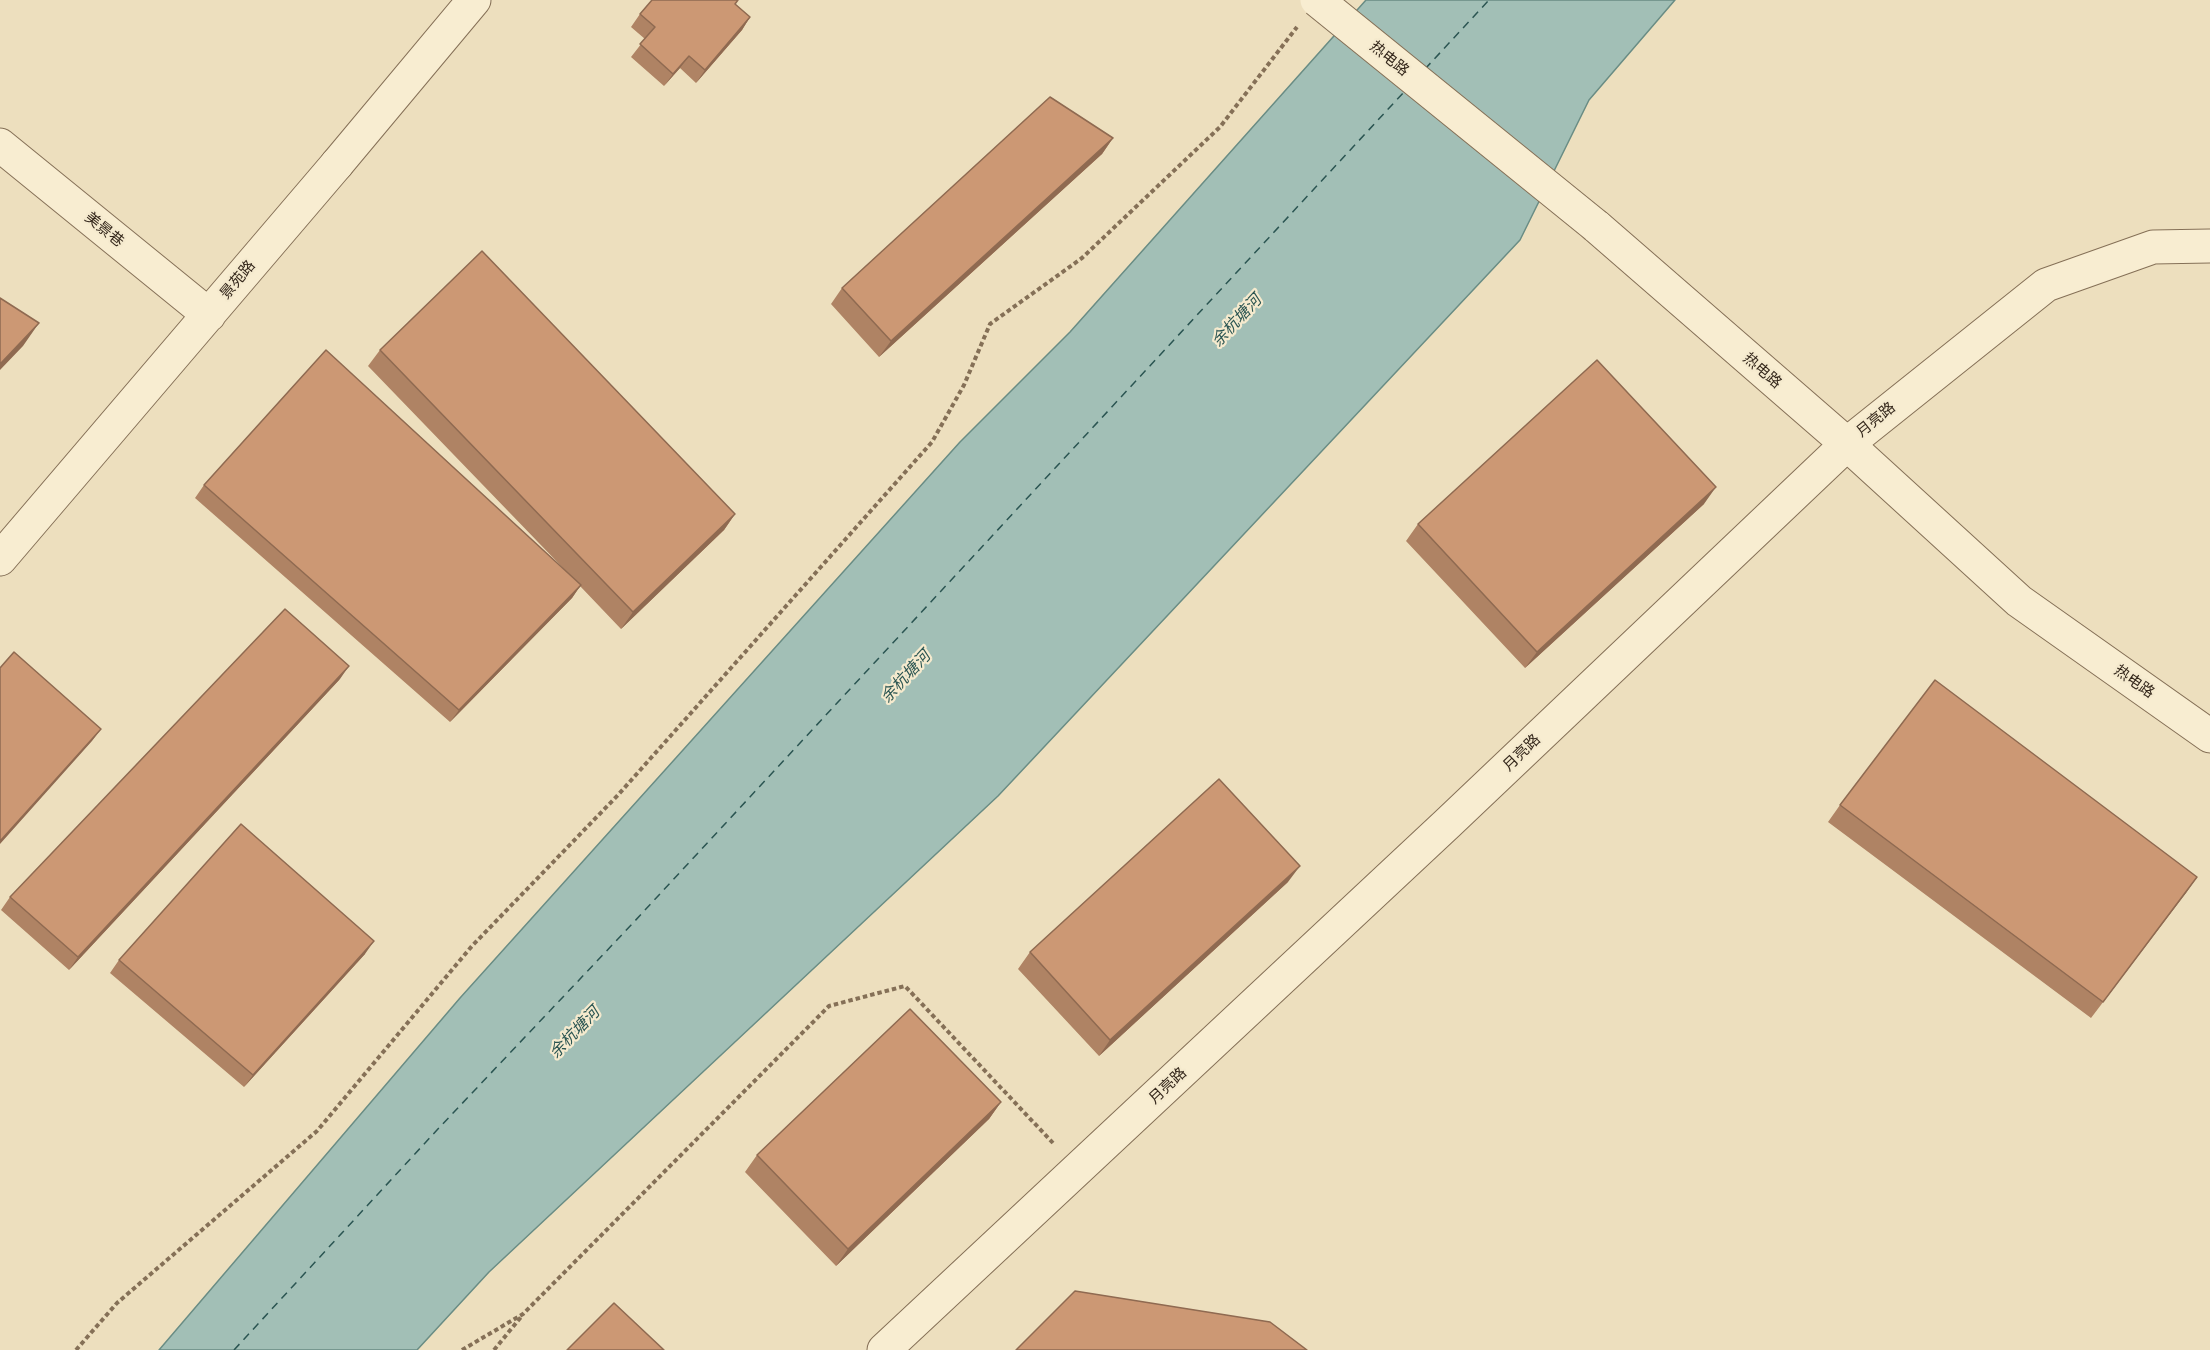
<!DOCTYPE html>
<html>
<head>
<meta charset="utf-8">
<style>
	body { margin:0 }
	canvas { display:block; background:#eddfbe }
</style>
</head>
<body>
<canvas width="2210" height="1350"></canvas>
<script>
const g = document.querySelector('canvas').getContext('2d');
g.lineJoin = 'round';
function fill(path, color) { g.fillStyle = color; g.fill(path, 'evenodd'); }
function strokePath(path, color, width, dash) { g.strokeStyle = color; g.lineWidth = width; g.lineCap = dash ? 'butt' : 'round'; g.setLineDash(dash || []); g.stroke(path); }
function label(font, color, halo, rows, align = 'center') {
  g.font = font + ' Bitter,"Noto Sans SC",serif'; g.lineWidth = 4.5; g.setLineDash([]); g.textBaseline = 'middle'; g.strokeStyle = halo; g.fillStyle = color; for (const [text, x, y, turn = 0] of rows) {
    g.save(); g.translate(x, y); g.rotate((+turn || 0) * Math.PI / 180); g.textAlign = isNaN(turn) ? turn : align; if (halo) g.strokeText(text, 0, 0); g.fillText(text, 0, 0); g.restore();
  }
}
const water = new Path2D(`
	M1366,0H1675L1589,100L1520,240L998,796L489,1272L417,1350H159L460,998L960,442L1070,332Z`);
fill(water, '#a2bfb6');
strokePath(water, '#698c84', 1.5);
strokePath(new Path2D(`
	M1425,69L1489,0
	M234,1350L437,1130L633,923L1404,92`), '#2b5552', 1.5, [8, 6]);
const minor = new Path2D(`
	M0,145L209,315
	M1847,444L2046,285L2153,247L2210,246
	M0,559L337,164`);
const tertiary = new Path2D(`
	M337,164L474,0
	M1596,226L1847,444L2019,601L2210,736
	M884,1350L1448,823L1847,444`);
strokePath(minor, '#857057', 35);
strokePath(tertiary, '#857057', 35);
strokePath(new Path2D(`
	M76,1350L117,1303L317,1131L472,946L618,795L932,442L964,385L990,324L1082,258L1220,127L1297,27
	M462,1350L523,1314L829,1006L905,986L1053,1143
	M494,1350L521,1317`), '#857057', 4, [4.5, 3]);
strokePath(minor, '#f8edd1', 33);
strokePath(tertiary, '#f8edd1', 33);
const tertiaryBridge = new Path2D(`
	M1317,0L1596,226`);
strokePath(tertiaryBridge, '#857057', 35, []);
strokePath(tertiaryBridge, '#f8edd1', 33);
fill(new Path2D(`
	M736,5L750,17L742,30L696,83L680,68L664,86L631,57L645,39L631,27L640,14Z
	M1113,138L1102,154L879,357L831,304L842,288Z
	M380,350L735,514L724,530L621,629L580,586L572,598L450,722L195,498L204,485L565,570L368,366Z
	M1704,504L1525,668L1406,541L1418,524Z
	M340,679L69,970L1,910L10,897Z
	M1840,805L2197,877L2091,1018L1828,822Z
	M1288,882L1099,1056L1018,969L1030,952Z
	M365,954L244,1087L110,973L119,960Z
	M1001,1102L989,1119L836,1266L745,1172L757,1155Z`), '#af8364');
fill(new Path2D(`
	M750,17L742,30L696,83L705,70Z
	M689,56L680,68L664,86L673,74Z
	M1113,138L1102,154L879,357L891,341Z
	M39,323L23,346L0,370V364Z
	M1716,487L1704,504L1525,668L1537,652Z
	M735,514L724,530L621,629L633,612Z
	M581,585L572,598L450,722L459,710Z
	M349,666L340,679L69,970L78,957Z
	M101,729L92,741L0,844V841Z
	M1300,866L1288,882L1099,1056L1110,1040Z
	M2197,877L2186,893L2091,1018L2103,1002Z
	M374,941L365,954L244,1087L253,1075Z
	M1001,1102L989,1119L836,1266L848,1249Z`), '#8f6a51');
const building = new Path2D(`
	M652,0H738L735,4L750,17L705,70L689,56L673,74L640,44L655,27L640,14Z
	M1050,97L1113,138L891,341L842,288Z
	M482,251L735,514L633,612L380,350Z
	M0,298L39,323L0,364Z
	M326,350L581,585L459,710L204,485Z
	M1597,360L1716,487L1537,652L1418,524Z
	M285,609L349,666L78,957L10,897Z
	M14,652L101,729L0,841V668Z
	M1935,680L2197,877L2103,1002L1840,805Z
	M1219,779L1300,866L1110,1040L1030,952Z
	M241,824L374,941L253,1075L119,960Z
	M910,1009L1001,1102L848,1249L757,1155Z
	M1075,1291L1270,1322L1307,1350H1016Z
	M614,1303L664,1350H567Z`);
fill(building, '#cc9874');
strokePath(building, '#8f6a51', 1.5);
label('15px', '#35281c', '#f5eace', [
	["热电路",1389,59,39],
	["美景巷",104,230,39],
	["景苑路",238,280,-50],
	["热电路",1762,371,41],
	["月亮路",1876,420,-39],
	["热电路",2134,682,35],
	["月亮路",1522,753,-44],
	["月亮路",1168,1086,-43]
]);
label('italic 16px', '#2b5552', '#f5eace', [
	["余杭塘河",1237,321,-47],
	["余杭塘河",906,677,-47],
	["余杭塘河",575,1033,-46]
]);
</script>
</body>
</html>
